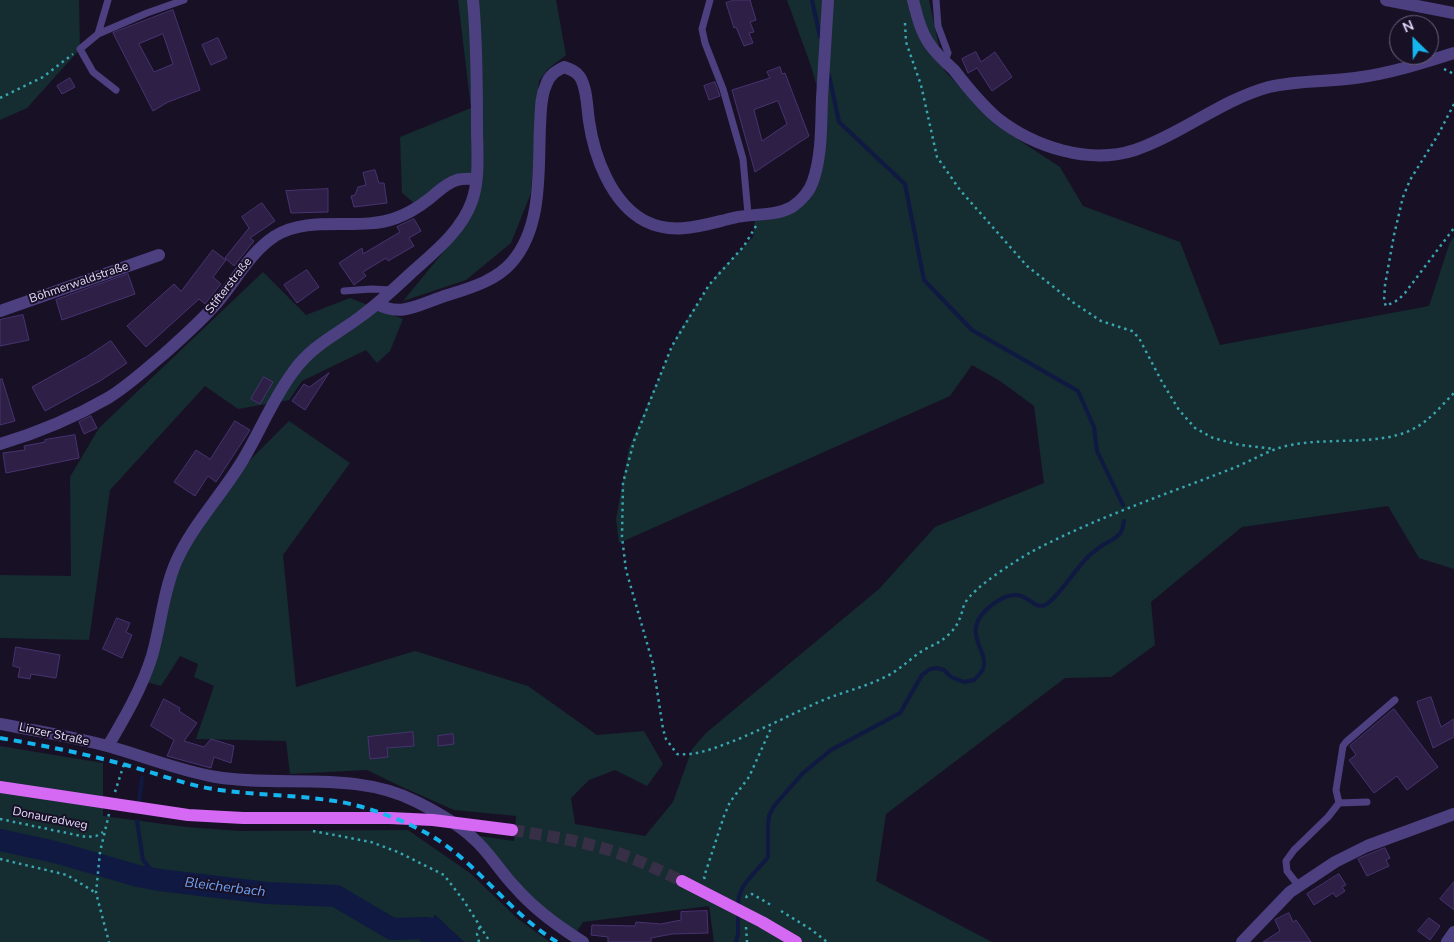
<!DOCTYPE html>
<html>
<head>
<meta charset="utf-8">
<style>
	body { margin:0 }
	#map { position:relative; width:1454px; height:942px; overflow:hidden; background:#181126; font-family:"Nunito Sans",sans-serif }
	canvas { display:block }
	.north { position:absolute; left:1389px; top:15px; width:50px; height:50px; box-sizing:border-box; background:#181126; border:1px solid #69617c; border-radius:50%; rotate:337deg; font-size:14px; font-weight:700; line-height:20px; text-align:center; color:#e3d9fc }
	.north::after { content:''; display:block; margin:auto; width:18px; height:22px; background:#15b5ed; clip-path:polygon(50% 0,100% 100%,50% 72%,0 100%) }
</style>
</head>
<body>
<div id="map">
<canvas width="1454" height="942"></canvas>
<div class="north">N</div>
</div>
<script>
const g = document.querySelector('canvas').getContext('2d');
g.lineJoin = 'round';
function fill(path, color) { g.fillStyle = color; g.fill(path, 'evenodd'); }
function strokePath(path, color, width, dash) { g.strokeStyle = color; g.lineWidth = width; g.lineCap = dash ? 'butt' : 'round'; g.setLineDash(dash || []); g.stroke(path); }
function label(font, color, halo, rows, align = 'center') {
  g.font = font + ' "Nunito Sans",sans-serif'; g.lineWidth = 4; g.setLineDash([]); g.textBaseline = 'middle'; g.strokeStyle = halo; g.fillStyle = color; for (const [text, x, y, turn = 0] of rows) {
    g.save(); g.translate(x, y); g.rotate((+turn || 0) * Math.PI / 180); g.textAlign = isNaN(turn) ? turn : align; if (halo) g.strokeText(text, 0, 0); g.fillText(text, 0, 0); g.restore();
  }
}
fill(new Path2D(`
	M0,0H79L80,49L27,108L0,120Z
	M458,0H556L566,55L548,69L539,81L531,193L511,243L466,280L403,301L459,233L483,177H450L414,203L402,193L400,137L471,108Z
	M787,0H929L944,70L993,123L1060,167L1083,206L1180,242L1220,345L1429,306L1450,242L1454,237V569L1419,558L1388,506L1242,527L1151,602L1155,645L1111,677L1065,678L886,814L876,881L992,942H714L709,906L583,922L576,933L537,904L479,836L514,841L516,816L454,810L402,787L367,770L290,774L286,741L196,739L214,686L194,677L198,664L180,656L161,686L143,681L181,544L223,487L289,421L350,463L283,555L296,687L415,651L528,686L597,735L644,731L663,764L647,786L615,770L589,780L571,798L575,824L645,836L673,802L692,749L706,733L879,589L935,527L1044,483L1034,406L1000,381L972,365L950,396L619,543L616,519L629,448L646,408L679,331L717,274L753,237L755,220L809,199L818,186L825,116L811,66Z
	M263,272L306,315L350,298L403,319L390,351L377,363L366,350L302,381L289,400L238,409L205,386L110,490L89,640L0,638V575L71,576L70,477L99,428Z
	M0,746L103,763V816L186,827L240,831L408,830L470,873L518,919L550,942H464L435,915L419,939L422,942H0Z`), '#152c30');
fill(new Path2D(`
	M435,915L464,942H422L419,939Z`), '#0f1942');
strokePath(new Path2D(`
	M812,0L820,37
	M829,75L839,122L905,184L924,280L972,330L1078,391L1094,427L1097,451L1123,505
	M139,802L142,778
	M137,821L143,860L160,880
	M738,905C738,884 756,873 768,857V826L769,816L774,806L803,773L831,750L900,713L922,675L930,669L937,668L944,670L951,677L964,682L974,680C977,677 980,674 982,671C992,652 961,636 985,611C994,602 1009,592 1021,596C1029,598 1036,609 1045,605C1055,601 1075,570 1085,560C1090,554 1097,549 1103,545C1109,541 1117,539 1121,532C1123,529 1123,524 1124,521
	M736,942L738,934V912`), '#0f1942', 4);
strokePath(new Path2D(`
	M0,840L55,852L138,876L160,880L267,893L336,896L392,929L427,928L441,942`), '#0f1942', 22);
const building = new Path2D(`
	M734,0H750L756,20L750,22L754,32L749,33L753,43L744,46L736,27L734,28L726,3Z
	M173,10L200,90L168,102L153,111L113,33ZM163,34L173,64L154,72L139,44Z
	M218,38L227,58L211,65L202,45Z
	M976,52L981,62L995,52L1012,77L992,91L977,68L968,73L962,59Z
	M780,67L782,74L785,73L809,136L755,172L732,90L770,78L767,72ZM778,101L787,124L762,141L754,110Z
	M70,78L75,87L62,94L57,86Z
	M715,82L720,96L709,100L704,86Z
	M375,170L379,183H384L387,203L354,207L351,196L355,195L358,187L366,185L363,173Z
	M328,189V212L291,213L286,191Z
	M262,203L275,221L250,238L254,241L234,266L225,258L249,228L242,217Z
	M414,219L421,231L409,238L414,246L388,261L386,258L363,272L366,276L354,285L339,263L362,248L363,254L400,232L397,227Z
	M213,250L226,260L213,277L221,284L205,304L199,299L146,347L127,326L174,284L181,291Z
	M307,270L319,287L297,303L284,285Z
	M128,274L135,294L62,320L56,300Z
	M23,315L29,340L0,346V320Z
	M111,341L127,363L100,381L45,411L32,387L86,357Z
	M329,373L305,410L292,401L304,384L309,387Z
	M264,377L273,382L260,404L251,399Z
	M2,379L15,421L0,425V380Z
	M91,416L97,428L84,434L79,422Z
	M235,421L250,430L216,482L208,476L195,496L174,482L196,450L210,459Z
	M75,435L79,458L6,473L3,453L25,450L24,446L45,442V440Z
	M117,618L130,623L126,632L132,635L122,658L103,649Z
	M16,647L60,655L56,678L31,674L30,679L18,677L20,668L13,666Z
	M1431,697L1441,727L1454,719V737L1433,748L1417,702Z
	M164,699L180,708L179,711L197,723L184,741L204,747L211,739L234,746L231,763L214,757L211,768L167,756L174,740L151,726Z
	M1394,709L1438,767L1407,790L1397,776L1374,793L1349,760L1356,755L1350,746Z
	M413,732L414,746L387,748L388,757L370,759L368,737Z
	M453,734L454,744L438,746V736Z
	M1385,848L1390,858L1386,860L1389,866L1367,876L1358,859Z
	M1339,874L1346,885L1342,887L1345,891L1336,897L1333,893L1314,905L1307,894Z
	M1454,882V910L1440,899Z
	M707,911L708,933L672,934L651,938V942H608V937L591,935L592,925L635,926L636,922L661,924L681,920V912Z
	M1289,913L1293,922L1296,920L1311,942H1263L1280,931L1275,920Z
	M1429,918L1440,926L1430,940L1418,931Z`);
fill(building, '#2d1f46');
strokePath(building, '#483370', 1);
strokePath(new Path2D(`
	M512,830C548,836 584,841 618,853C640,861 661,871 682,881`), '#362f46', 12, [12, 6]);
strokePath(new Path2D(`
	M905,23L906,42L921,85L937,157L960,190L1027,266L1074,303L1101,321L1132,331L1139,338L1162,382L1179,410L1195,428L1213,438L1240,445L1274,449
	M1444,69L1454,74
	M0,98L43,77L73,54
	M1454,104L1438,135L1410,180L1403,197L1394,235L1385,285L1384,301L1386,306L1398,300L1405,293L1454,228
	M756,226L744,246L709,285L672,346L634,441L623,483L622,537L626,570L653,664L663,729L666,739L677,754C698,756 717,747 736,740C765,728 792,714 821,701C842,692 866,687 887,676C899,670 908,661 919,653C926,648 935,645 942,640C949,635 956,628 959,620C962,615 962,609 965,603C974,587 1014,562 1031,552C1095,518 1164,495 1231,469C1246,463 1260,455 1276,449C1318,434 1377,449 1415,428C1430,420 1442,405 1454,393
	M115,792L124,764
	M109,814L100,852L96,893L109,942
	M0,819L86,837L96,836L103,832
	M313,831L371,842L398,852L444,875L464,901L490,942
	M0,859L67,875L96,893
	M705,879L704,877L724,816L730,802L749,777L772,726
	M746,898L747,896L752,894L771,905
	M781,911L812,930L827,942
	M746,927L747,942
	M479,942L477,934L480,926`), '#39a5b0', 2.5, [2.5, 4]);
strokePath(new Path2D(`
	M710,0L702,29L705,43L723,89L743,159L748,214
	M936,0L938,26L948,53L945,60
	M98,34L108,0
	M116,90L93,72L80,49L98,34L147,13L184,0
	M344,291L371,289L392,290
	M1339,803L1367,802
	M1298,885L1287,871L1286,861L1294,850L1328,817L1339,803L1336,790L1343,746L1346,742L1395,700`), '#4d4081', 7);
strokePath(new Path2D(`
	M913,0C917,16 921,33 931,46C937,55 946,62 954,70C967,87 981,104 997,118C1034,147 1089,165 1135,150C1182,134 1221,100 1269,87C1297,80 1327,82 1355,78C1388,74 1423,63 1454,53
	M1386,0L1454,13
	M377,304C401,317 418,305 442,297C466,289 495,282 512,262C543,226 538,170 540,126C541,112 540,98 546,85C549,75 556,71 564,67C570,69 576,71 580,77C587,88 587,108 589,121C594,156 611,203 645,221C674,236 703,225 733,218C752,213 774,217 792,207C801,201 810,191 813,181C822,155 821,125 822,98C824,65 826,33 828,0
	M0,311L159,255
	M0,444C37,433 75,417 108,398C128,386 146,369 164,354C182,338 200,322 216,304C236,281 249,253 275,236C311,214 358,232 396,218C407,214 420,206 429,199C438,192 446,183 457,180C463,178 470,179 476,179
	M0,724C37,731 75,737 111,747C146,757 180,771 216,777C282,788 356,770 417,802C437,812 458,824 474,839C490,853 501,873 516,888C535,910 559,927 583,942
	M108,746C125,717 142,688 152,656C161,625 163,592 176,562C192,526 220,497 241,463C259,434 272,400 293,372C311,346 336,335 360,317C378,304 394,289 410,274C433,253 461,232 472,201C480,179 477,150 477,127C477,85 477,42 473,0
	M1242,942L1290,892L1335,862L1367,846L1454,814
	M1447,942L1454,932`), '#4d4081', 12);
strokePath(new Path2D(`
	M0,787L188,815L243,818H390L433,820L512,830
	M682,881L762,922L796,942`), '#d569f3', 12);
strokePath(new Path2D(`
	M0,738C41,745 82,753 122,764C149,771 175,781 202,787C248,796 295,794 341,802C372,808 403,820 430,835C478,863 509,913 557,942`), '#15b5ed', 4, [8, 6]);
label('12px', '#e3d9fc', '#181126', [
	["Böhmerwaldstraße",79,283,-19],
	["Stifterstraße",229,286,-52],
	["Linzer Straße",54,735,12],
	["Donauradweg",50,819,11]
]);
label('italic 14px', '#70a2f4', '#181126', [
	["Bleicherbach",225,888,7]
]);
</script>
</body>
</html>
